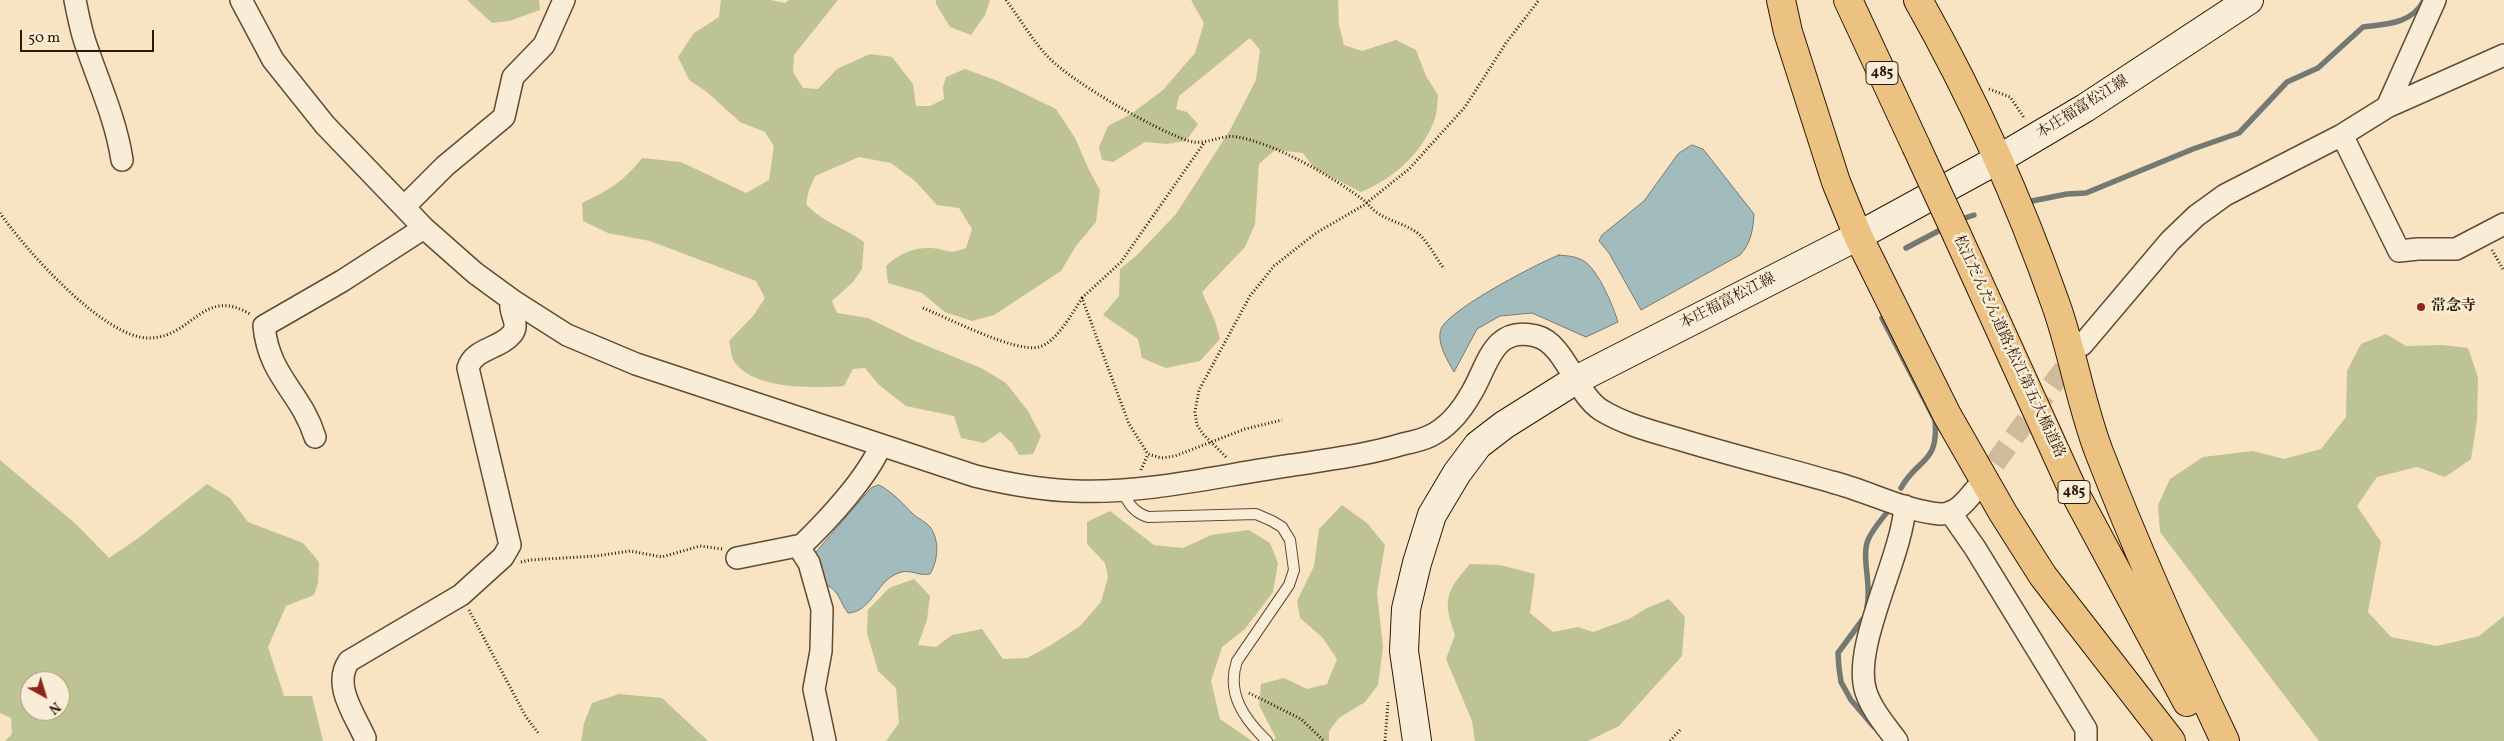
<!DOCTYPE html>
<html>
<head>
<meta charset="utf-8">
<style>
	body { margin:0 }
	#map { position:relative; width:2504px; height:741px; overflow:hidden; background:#f8e3c3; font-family:Vollkorn,serif }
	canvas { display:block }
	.north { position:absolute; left:20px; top:671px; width:50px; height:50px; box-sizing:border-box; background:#faedd8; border:1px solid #a99882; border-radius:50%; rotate:141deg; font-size:14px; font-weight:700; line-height:20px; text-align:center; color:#2f1802 }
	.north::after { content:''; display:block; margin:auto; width:18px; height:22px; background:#8f2418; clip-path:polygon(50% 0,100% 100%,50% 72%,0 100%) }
	.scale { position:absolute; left:20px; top:30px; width:134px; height:22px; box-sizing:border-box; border:2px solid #2f1802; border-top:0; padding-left:6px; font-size:15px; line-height:18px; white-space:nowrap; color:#2f1802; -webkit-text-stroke:4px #faedd8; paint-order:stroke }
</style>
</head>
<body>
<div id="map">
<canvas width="2504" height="741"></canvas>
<div class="north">N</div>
<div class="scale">50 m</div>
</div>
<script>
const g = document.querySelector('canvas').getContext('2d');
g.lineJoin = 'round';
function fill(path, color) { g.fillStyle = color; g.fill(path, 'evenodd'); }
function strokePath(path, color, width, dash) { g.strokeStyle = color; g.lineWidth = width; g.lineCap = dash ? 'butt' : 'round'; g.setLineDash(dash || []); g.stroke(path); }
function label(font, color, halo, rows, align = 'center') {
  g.font = font + ' Vollkorn,"Noto Serif JP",serif'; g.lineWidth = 5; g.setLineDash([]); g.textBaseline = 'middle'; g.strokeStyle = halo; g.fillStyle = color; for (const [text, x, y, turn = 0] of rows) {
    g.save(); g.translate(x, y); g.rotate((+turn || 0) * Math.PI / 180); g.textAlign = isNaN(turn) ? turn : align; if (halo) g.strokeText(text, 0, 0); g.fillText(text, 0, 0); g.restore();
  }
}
fill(new Path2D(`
	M467,0H539L540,10L509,21L492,23Z
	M721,0H770L785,3L789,0H838L794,55L793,72L803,88L818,89L837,69L870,54L892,57L913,84L916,106H930L944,99L943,87L946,77L965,69L998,81L1056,109L1075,138L1089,170L1100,190L1096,222L1076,246L1061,271L994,315L972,321L945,312L922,293L888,283L886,266C899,254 913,247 932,248C950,250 946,255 966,248L972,229L959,208L937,205L915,181L891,163L859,157L815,176L809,190L806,204C822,222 845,228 864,242L862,269L853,282L832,301L837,313L868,318L913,340L981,368L1006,383L1028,411L1041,436L1033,454L1019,455L1012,443L1000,432L984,443L961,438L954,416L906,406L879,385L865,368L853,369L844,386C813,388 758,390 736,364C731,359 731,348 729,341L753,316L765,298L756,281L650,241L608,233L583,221L582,203C608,191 624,181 642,158L681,162L746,193L769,180L774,146L765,132L740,122L707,92L689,80L678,57L694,33L719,17Z
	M936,0H990L985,15L971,35L950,27L936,4Z
	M1191,0H1338L1339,25L1344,45L1362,51L1396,40L1416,50L1426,76L1438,95C1437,105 1437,117 1432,126C1418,157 1392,179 1361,192L1314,168L1303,153L1275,150L1259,164L1255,224L1245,247L1202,292L1215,321L1220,339L1200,361L1166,368L1142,358L1138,339L1103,315L1119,296L1120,269L1136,256L1176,214L1230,130L1256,80L1260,50L1250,38L1179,96L1176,109L1187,112L1198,124L1186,141L1167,144L1145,142L1113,162L1102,160L1099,147L1108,126L1131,114L1163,90L1195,53L1204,23Z
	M2386,334L2406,346L2442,345L2468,348L2478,377L2477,420L2471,459L2445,477L2417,467L2377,477L2357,506L2381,542L2368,612L2391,637L2437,646L2479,636L2504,616V741H2319L2160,532L2158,505L2170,479L2203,457L2253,451L2284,459L2321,449L2346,417L2347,371L2361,344Z
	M0,460L77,525L109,558L137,539L207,484L230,498L248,522L303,543L319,562L318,583L314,595L286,606L268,647L284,696H312L323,741H5L12,734L11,718L0,713ZM30,681H60V711H30Z
	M1342,505L1367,523L1385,545L1377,592L1383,648L1378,685L1365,702L1339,718L1329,731V741H1272L1276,738L1259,705L1261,684L1284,678L1307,689L1327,684L1337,659L1322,637L1300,618L1297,601L1314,566L1319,529Z
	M1110,511L1154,545L1183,548L1211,535L1249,530L1270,543L1278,563L1273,592L1245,629L1222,647L1211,681L1220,719L1252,741H886L899,723L896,688L878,671L867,633L868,610L889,588L914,579L930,596L927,620L918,645L936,647L952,635L982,629L1003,659L1027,658L1051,645L1080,626L1101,602L1108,577L1105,563L1087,544V522Z
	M1470,564L1500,565L1535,574L1530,613L1553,632L1578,627L1593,632L1629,619L1647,608L1669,599L1685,617L1682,656L1619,726L1588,741H1475L1472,721L1446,659L1455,635C1443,600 1445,592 1470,564Z
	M619,694L662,698L708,741H581L584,723L592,703Z`), '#bec393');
const water = new Path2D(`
	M1692,145L1703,149L1754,214C1753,230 1751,243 1740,255L1641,310L1609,253L1599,241L1602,235L1644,201L1678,154Z
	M1559,255C1567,256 1575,256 1582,260C1598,268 1613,306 1618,322L1586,337L1532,313L1500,316L1477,329L1454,372C1448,361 1436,343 1441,329C1448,310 1538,263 1559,255Z
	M879,485C894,493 903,504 914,515C919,519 926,522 930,527C940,540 938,561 930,574C918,577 910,567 896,574C876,583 871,612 848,613C839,601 840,591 825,584L816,552L871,488Z`);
fill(water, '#a2bcbe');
strokePath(water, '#747a73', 1);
strokePath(new Path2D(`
	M2032,201L2067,194L2086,193L2193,149L2239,133L2287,82L2318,68L2363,27C2385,24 2411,24 2423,2
	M1959,220L1974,215
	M1906,248L1946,227
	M1882,318L1935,420C1939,465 1917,458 1901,488
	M1867,607C1872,586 1861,557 1868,540C1873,528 1884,517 1891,507
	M1863,619L1838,653L1839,668L1841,682L1851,700L1874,727`), '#747a73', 5.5);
strokePath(new Path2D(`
	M1976,489L2078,350`), '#d0ba9c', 21, [21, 11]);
const service = new Path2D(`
	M1122,490C1128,503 1133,512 1148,517L1256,514L1272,521L1282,527L1290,540L1294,570L1289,585L1237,661C1226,693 1244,719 1267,741`);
const minor = new Path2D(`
	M75,0C78,15 81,31 86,45C99,83 116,120 122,160
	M241,0L273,60L325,125L424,228L475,273L512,300L567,335L636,364L975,476C1008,484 1041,490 1075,491C1147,494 1221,475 1293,465C1330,459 1367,455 1403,444C1412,442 1422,440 1430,436C1449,427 1462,410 1472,392C1488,365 1493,325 1536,336C1565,343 1575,393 1601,410C1624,424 1650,431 1675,438C1727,454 1780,467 1832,482C1868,491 1904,511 1940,514C1956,515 1967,500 1976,489
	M2387,107L2435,0
	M2342,135L2399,251L2418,249H2456L2504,224
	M404,207L445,166L504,117L513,77L544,45L564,0
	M2082,345L2170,241L2196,216L2225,195L2342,135L2387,107L2504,55
	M315,437C301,392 269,377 264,326L342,281L424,228
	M1950,512L1975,548L2086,729V741
	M737,558L802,545
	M365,738C355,715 332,685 349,661L461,595L503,557L510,545L468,368C474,348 500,349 512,334C521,323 507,312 512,300
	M825,741L814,689L821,651L822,609L809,563L802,552V545C828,520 867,478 881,445
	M1897,741C1886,726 1872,710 1866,692C1851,647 1902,558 1905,506`);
const secondary = new Path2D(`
	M1417,741L1404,651L1406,609L1417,563L1432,515L1457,473L1478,445L1504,425L1574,381L1858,236L1997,160L2085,108L2249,0`);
const motorway = new Path2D(`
	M1781,0L1788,32L1836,182L1858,236L1947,415L2003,513L2043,576L2171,741
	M1848,0L1916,146
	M1918,0C1973,97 2019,200 2056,305C2073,353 2081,405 2099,452C2137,550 2180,646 2225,741
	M1957,235L2071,486L2187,702`);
strokePath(service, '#614b32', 12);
strokePath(minor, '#614b32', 24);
strokePath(secondary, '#2f1802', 30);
strokePath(motorway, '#2f1802', 30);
strokePath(new Path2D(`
	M1006,0C1020,19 1033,41 1049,58C1074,83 1155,130 1189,141C1206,146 1221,134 1237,137C1275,143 1335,178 1366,202C1369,205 1372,209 1376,212C1390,222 1407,224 1420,235C1429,244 1437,259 1444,269
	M1989,89L2010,97L2025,119
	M0,213C24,248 105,340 150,338C193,337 203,286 250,314
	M2492,250L2504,271
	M1082,298L1121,262L1204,143
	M923,308C948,318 1015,353 1039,347C1056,343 1073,312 1082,298L1129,424L1148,454L1161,458L1175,456L1245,429L1282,420
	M1226,457L1203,434L1197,425L1195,412L1199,390L1250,296L1274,266L1316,233L1364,205L1409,169L1465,107L1506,43L1539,0
	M1141,470L1148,454
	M521,562L530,560L596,556L630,551L662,557L700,546L722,549
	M469,610L526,717L539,734
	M1249,693L1301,719L1324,741
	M1385,741L1388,702
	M1670,741L1680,730`), '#2f1802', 3, [1, 2.5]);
strokePath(service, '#faedd8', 10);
strokePath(minor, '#faedd8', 21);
strokePath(secondary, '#faedd8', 28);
strokePath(motorway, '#ecc282', 28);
const motorwayBridge = new Path2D(`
	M1916,146L1957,235`);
strokePath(motorwayBridge, '#2f1802', 30, []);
strokePath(motorwayBridge, '#ecc282', 28);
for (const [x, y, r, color] of [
	[2421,307,5,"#8f2418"]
]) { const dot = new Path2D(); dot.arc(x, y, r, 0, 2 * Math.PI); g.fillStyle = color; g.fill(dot); strokePath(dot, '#faedd8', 2); }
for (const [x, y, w] of [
	[1882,73,32],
	[2074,492,32]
]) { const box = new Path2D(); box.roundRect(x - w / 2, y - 11.5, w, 23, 4); g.fillStyle = '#faedd8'; g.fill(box); strokePath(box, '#2f1802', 1); }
label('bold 14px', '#2f1802', null, [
	["485",1882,73],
	["485",2074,492]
]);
label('15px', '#2f1802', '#faedd8', [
	["本庄福富松江線",2083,108,-32],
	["本庄福富松江線",1728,302,-27],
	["松江だんだん道路;松江第五大橋道路",2008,347,65]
]);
label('bold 15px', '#2f1802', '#faedd8', [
	["常念寺",2431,307]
], 'left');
</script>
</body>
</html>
